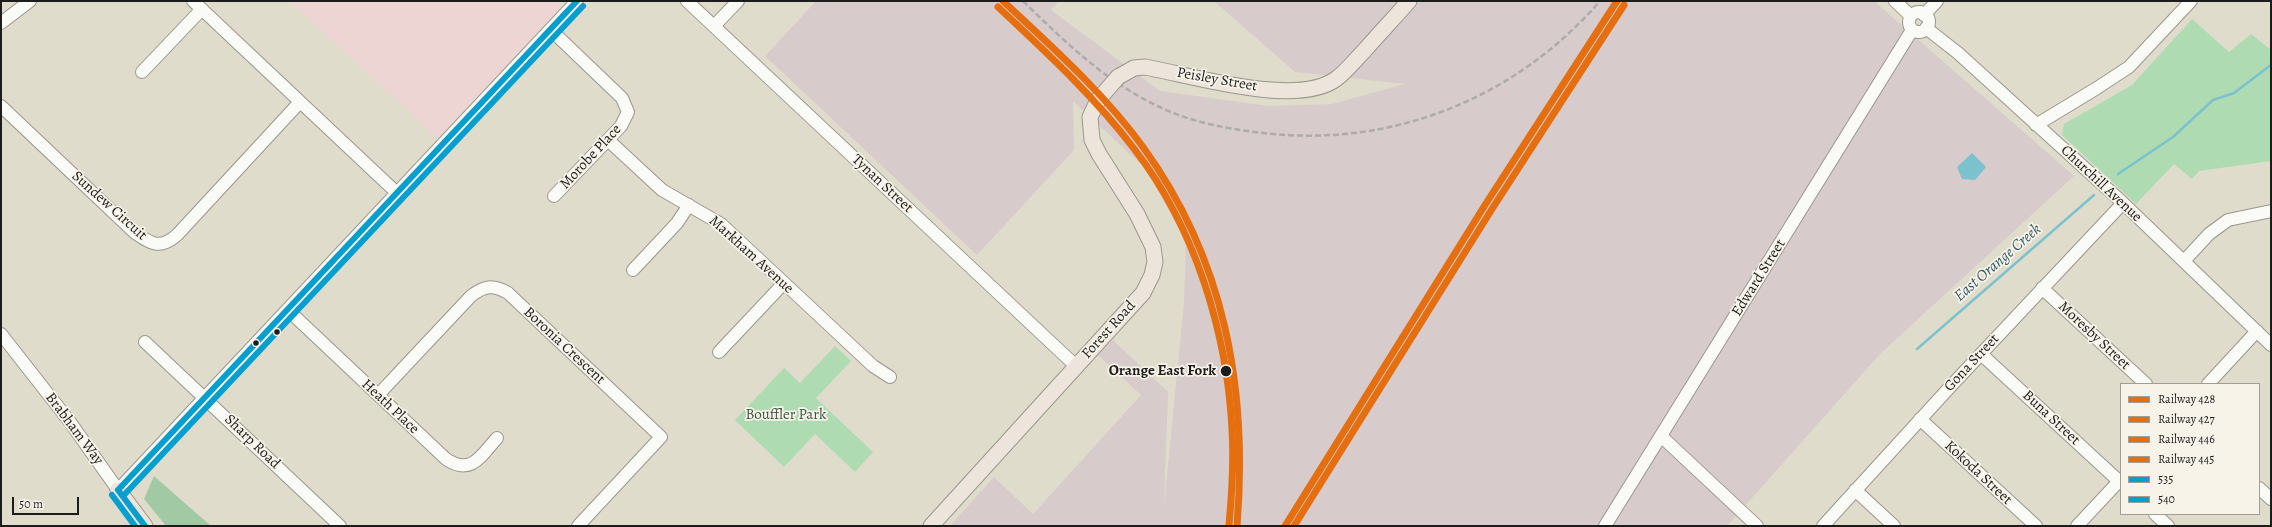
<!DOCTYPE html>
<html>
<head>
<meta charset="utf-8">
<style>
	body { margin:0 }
	#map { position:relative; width:2272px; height:527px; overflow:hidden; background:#e0dccb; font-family:Alegreya,serif }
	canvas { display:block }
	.frame { position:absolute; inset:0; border:2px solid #1c1c1c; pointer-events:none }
	.legend { position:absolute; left:2120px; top:383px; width:140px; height:132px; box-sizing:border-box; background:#f7f3e8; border:1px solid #9f9d96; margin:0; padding:5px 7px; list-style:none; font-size:12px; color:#1c1c1c }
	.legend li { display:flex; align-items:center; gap:8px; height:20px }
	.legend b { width:20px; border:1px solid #9f9d96 }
	.scale { position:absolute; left:12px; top:497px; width:67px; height:18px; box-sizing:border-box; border:2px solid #1c1c1c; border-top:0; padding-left:5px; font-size:12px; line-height:14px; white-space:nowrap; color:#1c1c1c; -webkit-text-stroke:3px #f7f3e8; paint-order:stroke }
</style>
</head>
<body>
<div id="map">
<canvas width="2272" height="527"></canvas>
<div class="frame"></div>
<ul class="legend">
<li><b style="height:5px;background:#e56e0f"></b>Railway 428</li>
<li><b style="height:5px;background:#e56e0f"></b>Railway 427</li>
<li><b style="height:5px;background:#e56e0f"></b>Railway 446</li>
<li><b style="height:5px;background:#e56e0f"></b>Railway 445</li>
<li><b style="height:5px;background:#049ecf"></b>535</li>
<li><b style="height:5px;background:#049ecf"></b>540</li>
</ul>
<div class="scale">50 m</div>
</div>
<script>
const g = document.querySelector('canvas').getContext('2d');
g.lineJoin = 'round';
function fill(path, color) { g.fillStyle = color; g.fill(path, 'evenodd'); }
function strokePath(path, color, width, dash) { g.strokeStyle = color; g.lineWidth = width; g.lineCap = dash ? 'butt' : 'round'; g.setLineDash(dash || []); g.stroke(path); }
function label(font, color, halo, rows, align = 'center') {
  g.font = font + ' Alegreya,serif'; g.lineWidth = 3.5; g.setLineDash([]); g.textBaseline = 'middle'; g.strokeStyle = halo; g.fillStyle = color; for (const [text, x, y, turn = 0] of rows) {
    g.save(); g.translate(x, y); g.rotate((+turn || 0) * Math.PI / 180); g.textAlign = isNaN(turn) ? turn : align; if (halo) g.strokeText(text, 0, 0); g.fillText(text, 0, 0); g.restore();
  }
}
fill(new Path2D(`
	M290,1H566L439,139Z`), '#ecd5d3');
fill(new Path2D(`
	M816,1H1059L1051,10L1160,91L1269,106L1332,104L1405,84L1295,72L1214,1H1874L2074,176L1880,354L1727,526H952L951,525L994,477L1033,514L1141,395L1098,355L1113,340L1168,392L1164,506L1184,303L1186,242L1146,169L1073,101L1074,150L977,255L765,56Z`), '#d8cbcb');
fill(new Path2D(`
	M2192,19L2229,52L2251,34L2271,50V161L2199,171L2192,179L2174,164L2136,204L2062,135L2064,124L2132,85Z
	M835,346L851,361L816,398L873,452L855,472L815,434L784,467L735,420L784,368L800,383Z`), '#afdbb2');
fill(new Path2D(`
	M154,476L211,526H166L144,499Z`), '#a1caa4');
fill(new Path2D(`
	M1972,153L1986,167L1975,180L1962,179L1957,167Z`), '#7cc2ce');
strokePath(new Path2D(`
	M2118,174L2173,137L2213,100L2234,93L2271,65
	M1917,349L2094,195`), '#7cc2ce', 2.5);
const minor = new Path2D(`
	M193,1L397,193
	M687,1L1077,367
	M1895,1L1911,16
	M1909 22a10 10 0 1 1 20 0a10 10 0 1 1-20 0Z
	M1924,15L1937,1
	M1,23L30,1
	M714,26L738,1
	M1926,28L1958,53L2123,203L2271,345
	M551,30L622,98L628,112L621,126L554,196
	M142,72L202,9
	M1,106L134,232C151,244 160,250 177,235L300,102
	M2036,125L2097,88L2129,67L2191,1
	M608,140L662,190L721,224L873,366L890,377
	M2184,261L2209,234L2228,220L2271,211
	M633,270L677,223L689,205
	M2042,288L2146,384
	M288,310L446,459C471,476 481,456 497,438
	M1,334L70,422L118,490L577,1
	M145,342L340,526
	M719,352L784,283
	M1981,354L2121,483
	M2208,384L2257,331
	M378,395L471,296C484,286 493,284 508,293L661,437L578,526
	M1920,419L2036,526
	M1661,436L1757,526
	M2259,488L2271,499
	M1855,490L1894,526
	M2155,514L2168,526
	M1605,526L1912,30
	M1823,526L1949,388L2123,203
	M2077,526L2121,479`);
const major = new Path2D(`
	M1118,77L1134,68L1145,67C1190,75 1296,108 1336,79C1347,71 1355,60 1364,51C1379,34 1394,18 1409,1
	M118,490L145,526
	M931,526L1143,293L1152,275L1155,262L1153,247L1137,214L1099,154L1092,140L1090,117L1098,100`);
strokePath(minor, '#99978d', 14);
strokePath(major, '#99978d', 17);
strokePath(minor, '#fafaf7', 12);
strokePath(major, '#ede4dc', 15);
strokePath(new Path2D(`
	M1023,1C1066,43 1108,84 1164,109C1195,123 1229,129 1263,133C1392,148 1515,99 1600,1`), '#adacaa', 2.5, [6, 3]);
const majorBridge = new Path2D(`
	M1098,100L1118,77`);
strokePath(majorBridge, '#99978d', 17, []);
strokePath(majorBridge, '#ede4dc', 15);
strokePath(new Path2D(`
	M118,490L577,1
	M118,490L145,526`), '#049ecf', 6);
strokePath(new Path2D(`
	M112,495L135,526
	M124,495L583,6`), '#049ecf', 6);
strokePath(new Path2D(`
	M1285,526L1485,205L1617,1`), '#e56e0f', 7);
strokePath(new Path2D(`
	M1294,526L1492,209L1624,5`), '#e56e0f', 7);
strokePath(new Path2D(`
	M1003,1C1052,47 1104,93 1143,147C1225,260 1248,389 1237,526`), '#e56e0f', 7);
strokePath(new Path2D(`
	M998,7C1046,52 1095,97 1135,150C1195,228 1227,332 1232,429C1234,461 1232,493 1229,525`), '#e56e0f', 7);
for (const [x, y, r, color] of [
	[277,332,3.5,"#1c1c1c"],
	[256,343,3.5,"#1c1c1c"],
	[1226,371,6,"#1c1c1c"]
]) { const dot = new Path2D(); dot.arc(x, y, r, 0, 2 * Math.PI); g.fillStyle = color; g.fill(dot); strokePath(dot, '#f7f3e8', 1.5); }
label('15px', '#1c1c1c', '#f7f3e8', [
	["Peisley Street",1217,80,10],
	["Morobe Place",591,157,-47],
	["Tynan Street",882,184,43],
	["Churchill Avenue",2101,184,43],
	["Sundew Circuit",109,206,42],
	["Markham Avenue",751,255,42],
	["Edward Street",1759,278,-58],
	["Forest Road",1109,330,-48],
	["Moresby Street",2094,336,43],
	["Boronia Crescent",564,346,43],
	["Gona Street",1972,363,-47],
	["Heath Place",390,407,43],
	["Buna Street",2051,418,43],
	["Brabham Way",74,429,53],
	["Sharp Road",252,442,44],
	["Kokoda Street",1978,473,43]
]);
label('bold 15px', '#1c1c1c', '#f7f3e8', [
	["Orange East Fork",1216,371]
], 'right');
label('15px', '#3c5543', '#f7f3e8', [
	["Bouffler Park",786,415]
]);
label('italic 16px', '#315a64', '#f7f3e8', [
	["East Orange Creek",1998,263,-41]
]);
</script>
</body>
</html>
